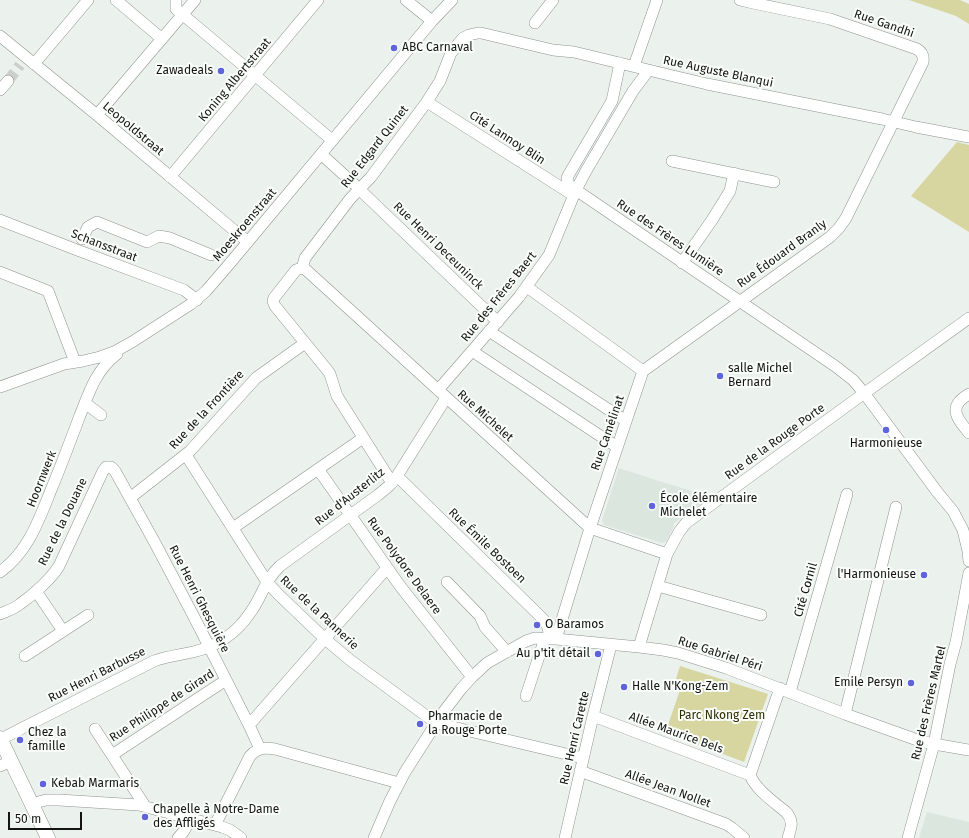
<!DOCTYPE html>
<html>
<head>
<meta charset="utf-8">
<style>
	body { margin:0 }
	#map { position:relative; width:969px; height:838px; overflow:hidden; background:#ebf1ed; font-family:"Fira Sans",sans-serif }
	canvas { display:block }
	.scale { position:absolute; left:8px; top:812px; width:74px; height:18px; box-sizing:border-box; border:2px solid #131413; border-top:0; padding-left:5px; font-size:12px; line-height:14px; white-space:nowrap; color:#131413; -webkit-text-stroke:3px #f9fefa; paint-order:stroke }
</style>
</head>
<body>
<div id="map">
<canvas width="969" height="838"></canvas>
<div class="scale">50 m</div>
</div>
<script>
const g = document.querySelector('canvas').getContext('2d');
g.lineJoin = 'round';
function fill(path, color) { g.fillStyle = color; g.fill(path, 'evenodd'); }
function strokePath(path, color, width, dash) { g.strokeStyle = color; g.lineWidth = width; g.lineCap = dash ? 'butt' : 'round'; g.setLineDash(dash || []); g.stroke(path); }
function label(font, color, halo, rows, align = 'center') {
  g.font = font + ' "Fira Sans",sans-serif'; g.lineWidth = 4; g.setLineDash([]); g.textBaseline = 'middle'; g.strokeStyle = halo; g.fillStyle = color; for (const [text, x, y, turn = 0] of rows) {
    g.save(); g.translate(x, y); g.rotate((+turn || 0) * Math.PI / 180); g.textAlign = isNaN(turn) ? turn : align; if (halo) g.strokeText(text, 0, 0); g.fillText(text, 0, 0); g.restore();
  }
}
fill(new Path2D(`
	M619,468L662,482L702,494L706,500L673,524L674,526L667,541L662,543L604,525L602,520Z
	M927,812L969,822V838H919Z`), '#dbe7de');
fill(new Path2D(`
	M909,0H960L969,4V24L956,16Z
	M957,142L969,145V232L911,196Z
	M680,666L768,694L744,762L667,733L666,731L682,684L675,682Z`), '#d8d6a0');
strokePath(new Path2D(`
	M8,81L20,65`), '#cbd0cc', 11, [11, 5.5]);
const minor = new Path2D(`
	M116,0L162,39
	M176,0V9L332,140
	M406,0L432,21
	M535,23L553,0
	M0,36L97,115L248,242
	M620,63L612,101L569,174L567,178L568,184L576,190L835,366L853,380L864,393L938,493L953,511L963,530L968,551L969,561
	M34,64L88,0
	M634,66L657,0
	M0,90L8,81
	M427,102L573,195
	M97,115L195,0
	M321,154L354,184
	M672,161L774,182
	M170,177L318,0
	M360,190L498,322
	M0,220L77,250L184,290L197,300
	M82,239L88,227L97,222L147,242L159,236L170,238L211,255
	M682,263L712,220L730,191L734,173
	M304,268L303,265L305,258L350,199L371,177L426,103L440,81L451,53L458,44L463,38L469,35L478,33H481L553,50L574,52L669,75L707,84L882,119L916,127L969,137
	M304,268L590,528L667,554
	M304,268L299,269L296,270L274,298L273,301L275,306L328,371L330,374L337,396L392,483
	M0,272L48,291L75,362
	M527,287L643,371
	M489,331L626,421
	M472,351L617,447
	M643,371L830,237L839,228L846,218L923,62C924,56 922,52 917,49L830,19L753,3L740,0
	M0,387L64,364L83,361L100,357L114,352L132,342L191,304L206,291L226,268L432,21L452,0
	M438,390L519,297L549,255L576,190L586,171L633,91L645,75L648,70
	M969,394C966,396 961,399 959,402C950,413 963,425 969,433
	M85,403L101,415
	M186,455L267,582L278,594L325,639L350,660L436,723L583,758
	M318,469L400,586L472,677
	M397,476L543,619L548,627L550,639
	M130,498L190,451L256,378L305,343
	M233,528L363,438
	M0,572C28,552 39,520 51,490C61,466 70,442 79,418C89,393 95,371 117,354
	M447,582L480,616L485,627L507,652
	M658,586L761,615
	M36,591L63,631
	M0,614C7,611 14,609 20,604C33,595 51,579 59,566L103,471L106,467H111L115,471L155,543L194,617L249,725L260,749
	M556,639L590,528L643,371
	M639,647L667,554L679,532L686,523L848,405L969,318
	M25,656L88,615
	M790,692L847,494
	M526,696L545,638
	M845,714L896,507
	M593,716L750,775
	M249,725L387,568
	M95,729L145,806
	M1,739L154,661C167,656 180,655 193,652C218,646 236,634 250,613C262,597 264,581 280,566L378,495L389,486L397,476L446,398
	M112,755L226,680
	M0,766L11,761
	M580,771L726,824L732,828L744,838
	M750,775L780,688
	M750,775C756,790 774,802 787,813C794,823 791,827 788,838
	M31,804L46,800H59L139,805L222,827L230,830L241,838
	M215,825L250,756C257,748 265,747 275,749L399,783
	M178,838L184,831L191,818
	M374,838L390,801L405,772L442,714L461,689L472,677L487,663L526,641L535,638L556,639L639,647L663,650L678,653L726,668L845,714L920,741L934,744L969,750
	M565,838L593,716L611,645
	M908,838L934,744L950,664L956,642L969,573`);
const major = new Path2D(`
	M0,738L48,838`);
strokePath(minor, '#8f9490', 12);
strokePath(major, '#8f9490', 15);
strokePath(minor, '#fff', 11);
strokePath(major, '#fff', 14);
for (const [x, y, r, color] of [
	[394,48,4,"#5f64dc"],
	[221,71,4,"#5f64dc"],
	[720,376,4,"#5f64dc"],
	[886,430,4,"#5f64dc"],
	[652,506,4,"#5f64dc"],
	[924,575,4,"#5f64dc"],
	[537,625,4,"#5f64dc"],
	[598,654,4,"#5f64dc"],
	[911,683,4,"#5f64dc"],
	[624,687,4,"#5f64dc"],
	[420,724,4,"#5f64dc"],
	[20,740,4,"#5f64dc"],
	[43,784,4,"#5f64dc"],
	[145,817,4,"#5f64dc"]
]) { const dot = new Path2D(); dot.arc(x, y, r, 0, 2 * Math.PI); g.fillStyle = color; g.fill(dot); strokePath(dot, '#f9fefa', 1.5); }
label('12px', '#131413', '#f9fefa', [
	["Rue Gandhi",884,24,19],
	["Rue Auguste Blanqui",718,72,12],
	["Koning Albertstraat",235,80,-50],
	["Leopoldstraat",133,129,40],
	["Cité Lannoy Blin",507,138,33],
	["Rue Edgard Quinet",375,147,-52],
	["Moeskroenstraat",245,225,-50],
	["Rue des Frères Lumière",670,238,34],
	["Schansstraat",104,246,21],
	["Rue Henri Deceuninck",438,246,44],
	["Rue Édouard Branly",782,254,-36],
	["Rue des Frères Baert",499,297,-51],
	["Rue de la Frontière",207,410,-47],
	["Rue Michelet",485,416,42],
	["Rue Camélinat",608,433,-71],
	["Rue de la Rouge Porte",775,442,-36],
	["Hoornwerk",42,479,-68],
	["Rue d'Austerlitz",350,497,-38],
	["Rue de la Douane",63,522,-64],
	["Rue Émile Bostoen",487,546,44],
	["Rue Polydore Delaere",404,566,54],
	["Cité Cornil",806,590,-74],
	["Rue Henri Ghesquière",199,599,63],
	["Rue de la Pannerie",319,613,43],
	["Rue Gabriel Péri",720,654,18],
	["Rue Henri Barbusse",97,675,-27],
	["Rue des Frères Martel",929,703,-77],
	["Rue Philippe de Girard",162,706,-33],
	["Allée Maurice Bels",676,733,20],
	["Rue Henri Carette",575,738,-77],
	["Allée Jean Nollet",668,789,20]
]);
label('12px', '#131413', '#f9fefa', [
	["ABC Carnaval",402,48],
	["Zawadeals",213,71,"right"],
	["salle Michel",728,369],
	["Bernard",728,383],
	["Harmonieuse",886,444,"center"],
	["École élémentaire",660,499],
	["Michelet",660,513],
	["l'Harmonieuse",916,575,"right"],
	["O Baramos",545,625],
	["Au p'tit détail",590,654,"right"],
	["Emile Persyn",903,683,"right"],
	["Halle N'Kong-Zem",632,687],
	["Pharmacie de",428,717],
	["la Rouge Porte",428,731],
	["Chez la",28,733],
	["famille",28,747],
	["Kebab Marmaris",51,784],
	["Chapelle à Notre-Dame",153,810],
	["des Affligés",153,824]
], 'left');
label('12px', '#302d00', '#f9fefa', [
	["Parc Nkong Zem",722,716]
]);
</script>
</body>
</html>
